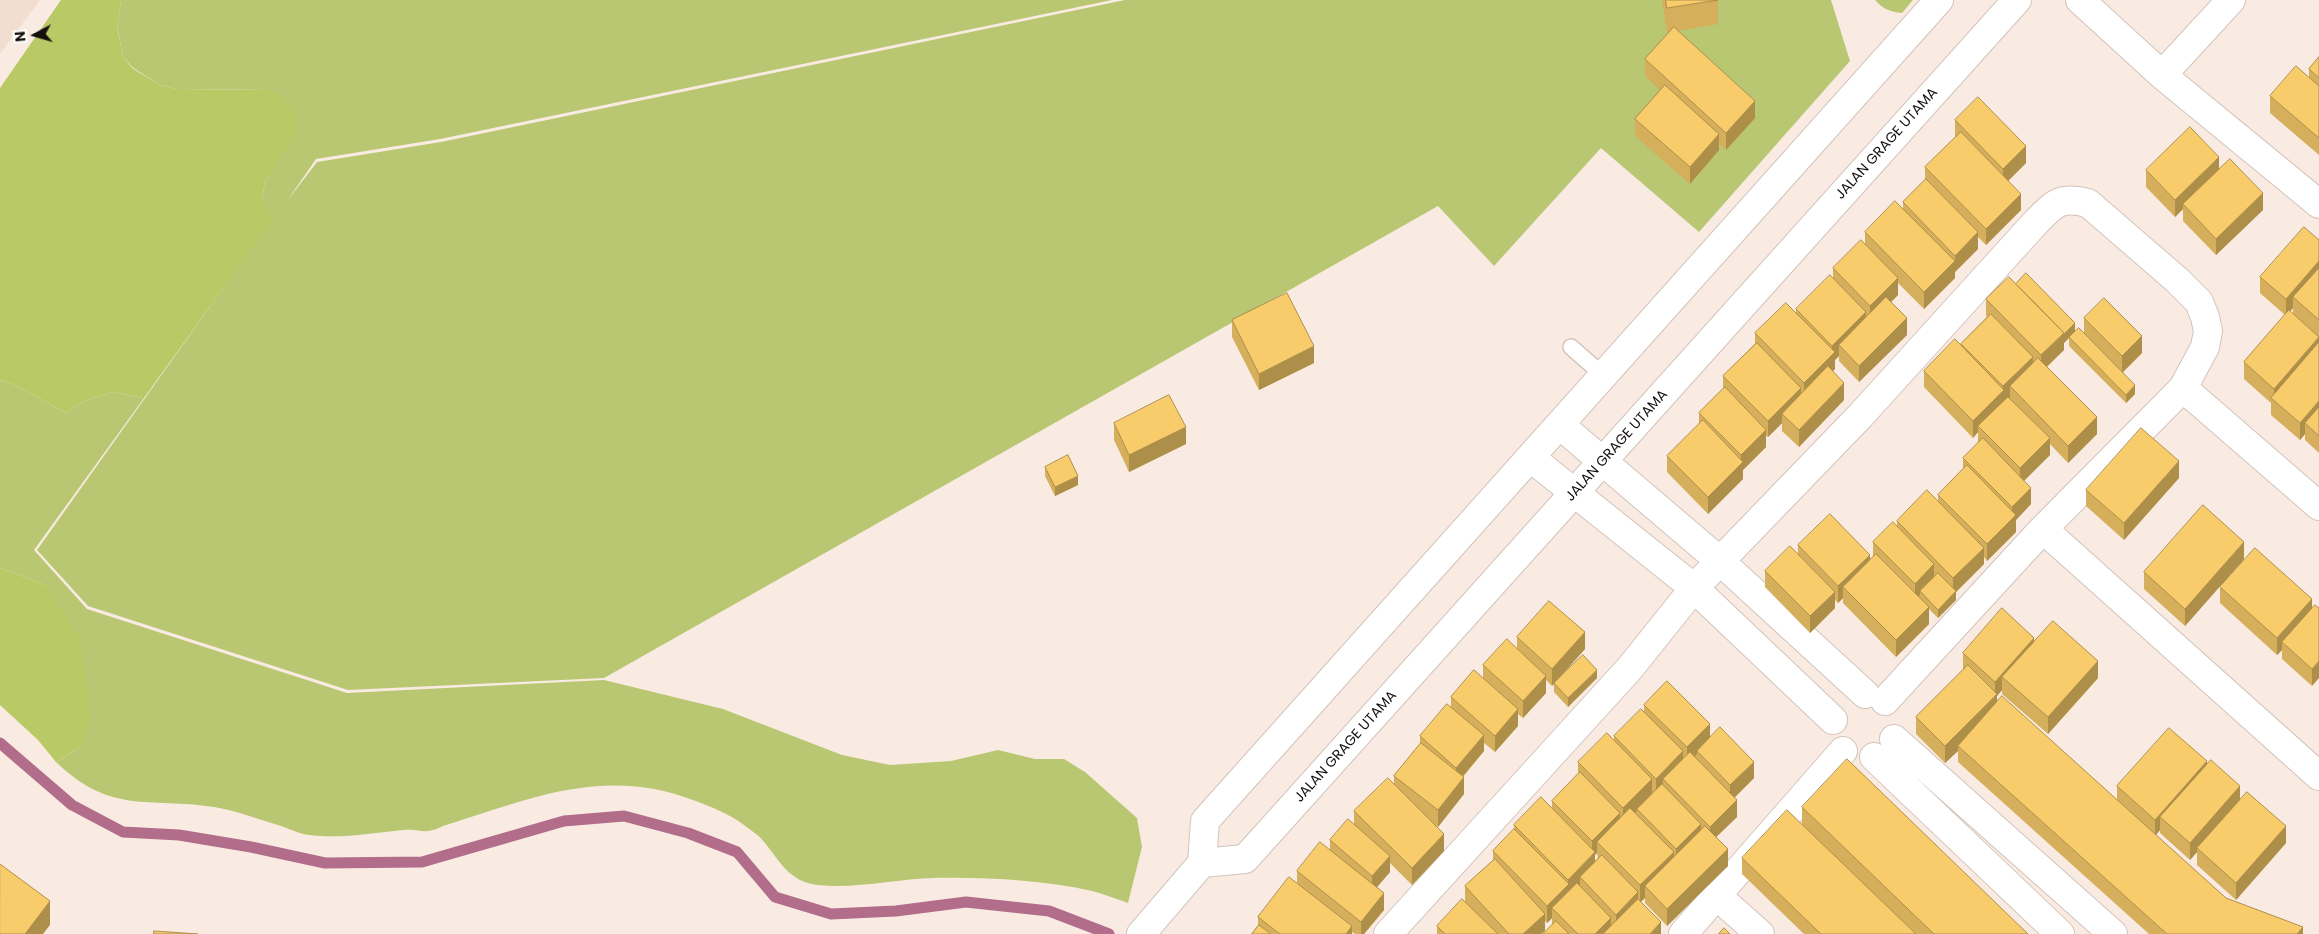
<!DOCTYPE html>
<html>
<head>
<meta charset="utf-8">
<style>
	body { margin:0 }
	#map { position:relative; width:2319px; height:934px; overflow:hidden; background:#f9ebe2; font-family:Poppins,sans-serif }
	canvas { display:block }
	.north { position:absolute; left:10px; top:10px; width:50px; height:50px; -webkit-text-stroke:4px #fff; paint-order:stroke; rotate:264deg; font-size:14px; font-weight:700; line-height:20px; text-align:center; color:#15100d }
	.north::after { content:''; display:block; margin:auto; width:18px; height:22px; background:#15100d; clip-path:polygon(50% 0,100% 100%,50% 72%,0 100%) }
</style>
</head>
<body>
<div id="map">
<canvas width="2319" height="934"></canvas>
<div class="north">N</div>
</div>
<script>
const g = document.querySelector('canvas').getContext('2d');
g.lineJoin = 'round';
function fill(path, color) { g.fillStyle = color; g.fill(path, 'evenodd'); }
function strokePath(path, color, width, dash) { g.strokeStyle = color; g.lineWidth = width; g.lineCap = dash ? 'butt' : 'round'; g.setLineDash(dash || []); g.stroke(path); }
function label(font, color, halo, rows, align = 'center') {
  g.font = font + ' Poppins,sans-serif'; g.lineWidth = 5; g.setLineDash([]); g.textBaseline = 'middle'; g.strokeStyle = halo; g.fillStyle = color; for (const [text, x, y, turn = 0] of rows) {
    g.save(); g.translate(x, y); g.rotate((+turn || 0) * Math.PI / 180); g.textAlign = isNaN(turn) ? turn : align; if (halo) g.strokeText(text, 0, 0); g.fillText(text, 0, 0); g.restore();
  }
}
fill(new Path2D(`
	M0,0H40L0,54Z`), '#f2ded0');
fill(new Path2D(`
	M121,0H1112L440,139L316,159L287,201L317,162L441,142L1125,0H1831L1850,61L1699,232L1601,148L1494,266L1438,206L604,678L348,690L88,606L37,550L273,218L262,199L265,181L277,162L271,90L176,89L160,85L132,67L123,56L117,26Z
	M1875,0H1913L1902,13C1890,12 1883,9 1875,0Z
	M0,380L13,384L66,413L82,402L113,392L144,398L34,550L87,609L347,693L604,680L723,709L842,755L890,765L951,761L998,750L1035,759H1064L1085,772L1137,818L1142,847L1128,903C1116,899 1104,894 1092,891C1043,880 984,877 934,878C895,879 857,889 818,885C789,882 780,861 764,842C759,835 750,830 744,825C728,813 711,807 693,800C602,766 530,799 443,826C423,836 422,828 403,830C372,833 340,839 309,835C300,834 292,830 284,827C261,820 238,811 214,807C148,797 111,815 56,762L82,746L46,585L0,568Z`), '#b9c772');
fill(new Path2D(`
	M61,0H121L117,27L123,56L132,68L160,85L176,89L271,90L285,98L297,113L296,136L265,181L262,199L274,218L144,398L113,392L82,402L66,413L13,384L0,380V88Z
	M0,568L46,585L80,637L91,720L82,746L56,762L38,740L0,705Z`), '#b9c966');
strokePath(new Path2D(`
	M0,743L72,805L123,832L179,835L251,847L325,863L422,862L564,821L624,816L688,833L737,852L775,897L831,914L896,911L966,902L1049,911L1109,934`), '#b26d8b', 11);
const lane = new Path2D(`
	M1571,347L1604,376`);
const street = new Path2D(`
	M2080,0L2162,75L2319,204
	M2162,75L2231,0
	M2183,388L2319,506
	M1560,425L1721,562L1865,694
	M1531,458L1694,588L1833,720
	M2043,529L2319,776
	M1894,739L2113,934
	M1874,757L2060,934
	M1202,863L1245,859L2017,0
	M1716,895L1760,934
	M1141,934L1202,863L1205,821L1939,0
	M1388,934L1630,668L1694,588L1861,415L2036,222C2055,203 2060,196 2088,203L2177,280L2199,302L2205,317L2208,331L2205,347L2183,388L2043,529L1885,701
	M1683,934L1843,751`);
strokePath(lane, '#d2c4bb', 18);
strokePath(street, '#d2c4bb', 30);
strokePath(lane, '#fff', 15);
strokePath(street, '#fff', 28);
fill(new Path2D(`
	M1662,0H1718V24L1678,31L1755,118L1726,150L1719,144V150L1690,184L1635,136V119L1660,90L1645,76V59L1670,32H1667Z
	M2319,57V155L2270,113V96L2309,78V69Z
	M1955,120L2026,163L2008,181L2021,210L1986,245L1978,237V249L1955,272V278L1924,309L1898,283V295L1891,302L1907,335L1859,382L1839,361V356L1835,360V369L1832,371L1844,400L1799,447L1782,431V423L1768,437L1766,436V447L1743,470V479L1708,514L1667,472V456L1699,424V413L1723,389V376L1755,344V333L1796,313V309L1833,278V268L1865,244V232L1903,209V202L1925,180V167L1955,138Z
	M2219,169L2263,210L2216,255L2183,221V209L2175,217L2146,187V170Z
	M2319,240V453L2305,440V434L2300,440L2271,415V403L2244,379V362L2285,315L2260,293V277ZM2293,308V314L2290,311Z
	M2016,284L2075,332L2084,333V318L2142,353L2123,372L2135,394L2126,403L2069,346V337L2064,343V350L2047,367L2097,434L2068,463L2050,444V455L2024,480L2031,504L2016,520V532L1987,561L1984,557V564L1956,592V600L1938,618L1929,609V624L1896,657L1843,603V598L1838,603L1835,600V608L1810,633L1765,587V571L1798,554V545L1870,560L1873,556V542L1897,526V521L1938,501V495L1963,469V458L1978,443V432L1973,438L1924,387V371L1961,345V344L1987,317L1986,316V299Z
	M1232,320L1314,363L1259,390L1232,337Z
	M1114,423L1186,444L1129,472L1114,440Z
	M1045,467L1078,485L1055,496L1045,476Z
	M2179,478L2124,540L2086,506V490Z
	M2244,559L2185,626L2144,589V572Z
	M2220,587L2312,599V686L2282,659V650L2277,655L2220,603Z
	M1517,637L1585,649L1559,678H1597L1568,707L1554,692V684L1552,686L1546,680V693L1523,718L1518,714V726L1495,752L1484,743V751L1463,777L1464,794L1438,827L1434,824L1444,851L1412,885L1390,863V872L1377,887L1384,910L1364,934H1355L1352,932V934H1252L1258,926V917L1297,883V871L1330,850V840L1354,824V811L1394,785V776L1420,744V736L1451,707V697L1483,679V665L1517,649Z
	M2034,641L2098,678L2048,734L2002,694V690L1997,696V701L2117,801V786L2207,764L2240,800L2286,843L2236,900L2197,865V852L2190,860L2160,833V830L2156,835L2226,898L2303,934H2149L1958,762V751L1945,763L1916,734V717L1963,670V653Z
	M1644,705L1710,737L1754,778L1734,798L1737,817L1716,837L1728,866L1667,926L1645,903V898L1641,902L1661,934H1543L1552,925V918L1547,923L1545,921V931L1541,934H1437V926L1465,902V886L1493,861V851L1514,830V825L1552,808V801L1578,774V762L1614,740V736L1644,713ZM1597,853L1598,859L1595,861V855Z
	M1802,807L2028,934H1804L1742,874V858L1802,824Z`), '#d5af5b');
fill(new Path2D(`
	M1755,101V118L1726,150V133Z
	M1719,134V150L1690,184V167Z
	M2026,146V163L2003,186V169Z
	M2219,157V174L2183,204V209L2175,217V200Z
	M2263,193V210L2216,255V239Z
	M2021,194V210L1986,245V229Z
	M1978,232V249L1955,272V278L1924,309V292L1955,261V256Z
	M2319,261V278L2293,297V308L2286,316V299Z
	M1898,278V295L1870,323V306Z
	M1866,312V329L1839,345V356L1835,360V369L1804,400V383L1832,355V346Z
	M1907,318V335L1859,382V366Z
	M2075,323V332L2064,343V350L2041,372V355L2064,333Z
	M2142,336V353L2122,373V356Z
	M2319,337V354L2274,401V389Z
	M1314,346V363L1259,390V374Z
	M2033,357V374L2010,386V397L1978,426V432L1973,438V421L2003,391V386Z
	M1844,383V400L1799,447V430Z
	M2135,385V394L2126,403V395Z
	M1801,388V404L1782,414V423L1768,437V421Z
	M2319,401V418L2305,423V434L2300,440V423Z
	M2097,417V434L2068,463V446Z
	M1186,427V444L1129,472V455Z
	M1766,430V447L1743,470V479L1708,514V497L1741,464V455Z
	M2050,438V455L2020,485V468Z
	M2179,461V478L2124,540V523Z
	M1078,476V485L1055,496V487Z
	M2031,488V504L2016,520V532L1987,561V544L2012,519V507Z
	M2244,542V559L2185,626V609Z
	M1984,548V564L1956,592V600L1938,618V610L1953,594V578Z
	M1870,555V572L1843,587V598L1838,603V586Z
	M1934,564V581L1920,591V595L1915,601V584Z
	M1835,592V608L1810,633V616Z
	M2312,599V616L2282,642V650L2277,655V638Z
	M1929,607V624L1896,657V640Z
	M1585,632V649L1552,686V669Z
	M2034,638V654L2002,677V690L1997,696V711L1958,746V751L1945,763V746L1995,697V682Z
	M2098,661V678L2048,734V717Z
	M2319,661V678L2312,686V669Z
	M1597,670V678L1568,707V698Z
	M1546,676V693L1523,718V701Z
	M1518,709V726L1495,752V736Z
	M1710,724V741L1697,751V754L1687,764V747Z
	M1484,735V751L1456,784V768Z
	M1683,751V768L1663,779V788L1656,795V779Z
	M2207,761V778L2160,817V830L2155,836V820Z
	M1754,762V778L1730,802V785Z
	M1464,777V794L1438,827V810Z
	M1652,779V796L1637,809V811L1623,825V808Z
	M2240,786V803L2197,848V852L2190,860V843Z
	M1737,800V817L1710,843V827Z
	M1620,813V830L1597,842V853L1595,855V869L1580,877V885L1569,896L1552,908V918L1547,923V906L1568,885V880L1592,856V841Z
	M1701,824V841L1676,865V849Z
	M2286,826V843L2236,900V883Z
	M1444,834V851L1412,885V868Z
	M1728,849V866L1667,926V909Z
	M1674,852V869L1645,886V898L1640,902V885Z
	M1390,856V872L1372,893V876Z
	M1638,892V909L1616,931V915Z
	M1384,893V910L1364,934H1361V922Z
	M50,901V925L43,934H25Z
	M1545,914V931L1541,934H1523Z
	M1611,918V934H1595Z
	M1661,922V934H1650Z
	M1352,926V934H1346Z
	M2303,927V934H2297Z`), '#ae8f4a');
const building = new Path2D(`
	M1666,0H1718L1667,8Z
	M1674,27L1755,101L1726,133L1645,59Z
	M2319,57V78L2309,69Z
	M2296,66L2319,86V138L2270,96Z
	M1665,85L1719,134L1690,167L1635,119Z
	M1978,97L2026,146L2003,169L1955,120Z
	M2190,127L2219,157L2175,200L2146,170Z
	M1961,132L2021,194L1986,229L1925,167Z
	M2230,159L2263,193L2216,239L2183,204Z
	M1926,179L1978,232L1955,256L1903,202Z
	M1895,201L1955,261L1924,292L1865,232Z
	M2304,227L2319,240V261L2286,299L2260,277Z
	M1861,240L1898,278L1870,306L1833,268Z
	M2319,268V320L2293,297Z
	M2026,273L2075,323L2064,334V333L2016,284Z
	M1830,275L1866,312L1832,346L1796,309Z
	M2009,277L2064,333L2041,355L1986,299Z
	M1287,293L1314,346L1259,374L1232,320Z
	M1886,297L1907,318L1859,366L1839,345Z
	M2104,298L2142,336L2122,356L2084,318Z
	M1786,303L1835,352L1804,383L1755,333Z
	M2289,310L2319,337L2274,389L2244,362Z
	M1991,314L2033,357L2003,386L1961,344Z
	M2079,328L2135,385L2126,395L2069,337Z
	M1955,339L2004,390L1973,421L1924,371Z
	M2319,342V401L2300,423L2271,398Z
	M1757,343L1801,388L1768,421L1723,376Z
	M2038,358L2097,417L2068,446L2010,386Z
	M1828,366L1844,383L1799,430L1782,414Z
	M1725,387L1766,430L1741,455L1699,413Z
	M1169,395L1186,427L1129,455L1114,423Z
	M2008,397L2050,438L2020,468L1978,426Z
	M2319,407V436L2305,423Z
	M1703,420L1743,462L1708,497L1667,456Z
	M2141,428L2179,461L2124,523L2086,490Z
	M1983,438L2031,488L2012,507L1963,458Z
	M1068,455L1078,476L1055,487L1045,467Z
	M1967,465L2016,515L1987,544L1938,495Z
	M1927,490L1984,548L1953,578L1897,521Z
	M2203,505L2244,542L2185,609L2144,572Z
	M1830,514L1870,555L1838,586L1798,545Z
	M1893,522L1934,564L1915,584L1873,542Z
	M1790,546L1835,592L1810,616L1765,571Z
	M2255,548L2312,599L2277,638L2220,587Z
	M1876,554L1929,607L1896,640L1843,587Z
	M1938,573L1956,591L1938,610L1920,591Z
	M1549,601L1585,632L1552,669L1517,637Z
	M2315,605L2319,608V661L2312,669L2282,642Z
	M2002,608L2034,638L1995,682L1963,653Z
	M2053,621L2098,661L2048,717L2002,677Z
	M1507,639L1546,676L1523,701L1483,665Z
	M1583,655L1597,670L1568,698L1554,683Z
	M1968,665L1997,694L1945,746L1916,717Z
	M1474,670L1518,709L1495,736L1451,697Z
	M1667,681L1710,724L1687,747L1644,705Z
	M2002,696L2226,898L2303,927L2297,934H2167L1958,746Z
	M1447,704L1484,735L1456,768L1420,736Z
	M1641,709L1683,751L1656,779L1614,736Z
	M1720,727L1754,762L1730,785L1697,751Z
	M2169,728L2207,761L2155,820L2117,786Z
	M1607,733L1652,779L1623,808L1578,762Z
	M1421,743L1464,777L1438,810L1394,776Z
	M1690,752L1737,800L1710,827L1663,779Z
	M1847,759L2028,934H1934L1802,807Z
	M2211,760L2240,786L2190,843L2160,817Z
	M1580,772L1620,813L1592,841L1552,801Z
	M1388,778L1444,834L1412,868L1354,811Z
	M1662,784L1701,824L1676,849L1637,809Z
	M2247,792L2286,826L2236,883L2197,848Z
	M1541,797L1595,852L1568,880L1514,825Z
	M1630,808L1674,852L1640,885L1597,842Z
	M1787,810L1916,934H1821L1742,858Z
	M1348,819L1390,856L1372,876L1330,840Z
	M1705,826L1728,849L1667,909L1645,886Z
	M1514,829L1569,884L1547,906L1493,851Z
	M1320,842L1384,893L1361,922L1297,871Z
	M1602,855L1638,892L1616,915L1580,877Z
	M1495,859L1545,914L1523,934H1509L1465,886Z
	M0,864L50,901L25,934H0Z
	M1289,877L1352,926L1346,934H1280L1258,917Z
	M1577,883L1611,918L1595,934H1578L1552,908Z
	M1462,899L1498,934H1445L1437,926Z
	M1638,899L1661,922L1650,934H1603Z
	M1556,921L1569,934H1543Z
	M1259,925L1271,934H1252Z
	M1724,928L1730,934H1719Z
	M154,931L198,934H154Z`);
fill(building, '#f8cc6a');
strokePath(building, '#ae8f4a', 1);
label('14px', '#15100d', '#fff', [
	["JALAN GRAGE UTAMA",1887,144,-48],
	["JALAN GRAGE UTAMA",1617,446,-48],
	["JALAN GRAGE UTAMA",1346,747,-48]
]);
</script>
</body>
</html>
